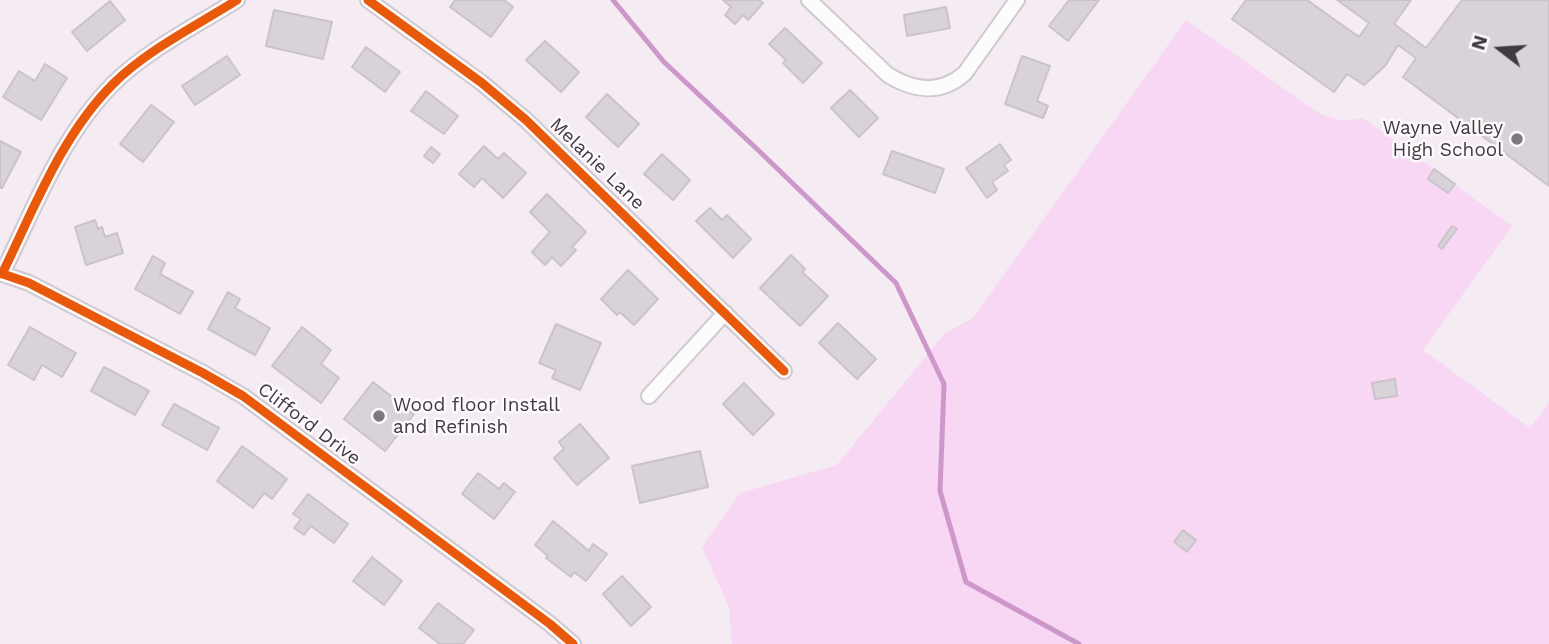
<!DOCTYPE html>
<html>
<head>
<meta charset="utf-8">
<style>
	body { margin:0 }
	#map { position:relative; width:1549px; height:644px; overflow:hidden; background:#f4ebf3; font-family:"Work Sans",sans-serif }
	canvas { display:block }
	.north { position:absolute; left:1465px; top:14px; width:70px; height:70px; -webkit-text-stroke:5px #fdf9fc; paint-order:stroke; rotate:287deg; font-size:19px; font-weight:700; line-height:28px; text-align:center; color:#413a40 }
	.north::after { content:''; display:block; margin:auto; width:24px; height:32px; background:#413a40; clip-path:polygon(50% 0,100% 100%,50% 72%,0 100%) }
</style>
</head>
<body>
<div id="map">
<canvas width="1549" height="644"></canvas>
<div class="north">N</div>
</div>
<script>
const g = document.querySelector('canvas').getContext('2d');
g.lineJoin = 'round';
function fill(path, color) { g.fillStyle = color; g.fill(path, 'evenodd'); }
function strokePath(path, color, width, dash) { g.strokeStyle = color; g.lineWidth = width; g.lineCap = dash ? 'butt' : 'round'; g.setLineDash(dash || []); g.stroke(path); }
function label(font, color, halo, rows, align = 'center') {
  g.font = font + ' "Work Sans",sans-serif'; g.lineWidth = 5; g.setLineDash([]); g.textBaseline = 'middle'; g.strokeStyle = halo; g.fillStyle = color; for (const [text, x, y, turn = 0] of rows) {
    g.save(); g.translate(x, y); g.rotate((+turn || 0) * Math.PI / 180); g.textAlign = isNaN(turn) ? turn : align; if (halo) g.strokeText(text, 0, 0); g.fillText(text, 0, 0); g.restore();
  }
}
fill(new Path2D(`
	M1186,20L1320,114L1344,121L1363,118L1512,226L1423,350L1530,428L1549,403V644H732L729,607L702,547L740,493L837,465L945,333L973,318Z`), '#f7d7f4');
strokePath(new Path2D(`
	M613,0L664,62L758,150L896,283L944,384L940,491L966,582L1079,644`), '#cd98c9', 5);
const building = new Path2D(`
	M455,0H504L513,7L491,37L450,7Z
	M723,0H759L763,3L748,20L743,15L735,24L725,15L731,7Z
	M1069,0H1099L1068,41L1049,26Z
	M1246,0H1307L1359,37L1369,23L1337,0H1411L1394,24L1426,48L1462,0H1549V186L1403,77L1416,58L1398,45L1385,66L1364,85L1347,74L1334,92L1232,19Z
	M110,1L125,20L87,51L72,32Z
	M946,7L950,28L907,36L904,15Z
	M274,10L332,22L323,59L266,46Z
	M785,28L822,63L803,83L783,63L786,60L769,44Z
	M545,41L579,72L561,92L526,60Z
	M366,47L400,72L385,92L352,67Z
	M227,56L240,75L195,105L182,86Z
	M1022,56L1050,66L1037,101L1048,106L1043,118L1005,104Z
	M45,64L67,78L41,120L3,97L19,71L35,81Z
	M850,90L878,118L859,137L831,108Z
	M426,91L458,116L444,134L411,111Z
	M607,94L639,124L618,147L586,117Z
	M151,105L174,122L143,162L120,144Z
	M0,141L21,152L2,188H0Z
	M1000,144L1011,160L1004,165L1008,171L992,182L997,190L987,198L966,168Z
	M484,146L498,159L504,153L526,173L503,198L482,178L474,187L459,174Z
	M431,147L440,154L433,163L424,156Z
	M892,151L944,169L935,193L883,174Z
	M662,154L690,180L673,200L644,174Z
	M1434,169L1455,184L1448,193L1428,179Z
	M547,194L586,232L572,247L576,250L561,266L552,257L545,265L532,252L550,232L530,212Z
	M710,208L722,220L727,215L751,239L733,258L696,221Z
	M95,220L98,229L102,227L105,237L117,233L123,253L86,265L75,227Z
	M1452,226L1457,229L1442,249L1438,246Z
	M791,255L805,269L802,272L828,296L800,326L760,288Z
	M153,256L165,263L160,274L193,292L180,314L135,289Z
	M628,270L658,299L634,325L620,312L617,315L601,299Z
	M228,292L240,299L235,308L270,328L255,355L208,329Z
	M838,323L876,359L857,379L819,343Z
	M556,324L601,343L580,390L552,378L556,370L539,363Z
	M30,327L76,353L62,377L42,365L34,380L8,365Z
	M302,327L331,350L321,364L339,378L321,403L272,366Z
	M104,367L149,391L135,415L91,391Z
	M1395,379L1397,396L1375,399L1372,383Z
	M373,382L414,414L385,451L344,419Z
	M744,383L774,414L753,435L723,404Z
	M174,404L219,428L207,450L162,425Z
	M580,424L609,458L577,485L554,458L564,449L559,442Z
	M242,446L287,479L272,499L264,493L253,508L217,481Z
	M700,451L708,487L640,503L632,466Z
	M478,473L499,489L504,483L515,492L494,519L462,494Z
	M308,494L348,524L334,543L311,526L304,535L294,528L301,519L293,514Z
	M553,521L589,551L593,544L607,554L586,581L574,572L571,577L546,558L548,556L535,545Z
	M1183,530L1196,540L1187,552L1174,542Z
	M372,557L402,581L384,605L353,581Z
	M622,576L651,607L631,626L603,594Z
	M438,603L474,630L463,644H440L419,628Z`);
fill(building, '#dad2d9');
strokePath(building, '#cac3ca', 2);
const minor = new Path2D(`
	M368,0L482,83L526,120L784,371
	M809,0L888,75C914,91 941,95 965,73L1017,0
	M0,273L29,283L203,373L243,396L550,624L573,644
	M2,274C34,209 61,136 113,84C147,50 196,26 237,0
	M649,396L725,313`);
strokePath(minor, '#d0c9cf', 18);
strokePath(minor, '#fdfcfd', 14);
strokePath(new Path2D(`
	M368,0L482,83L526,120L784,371
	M0,273L29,283L203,373L243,396L550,624L573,644
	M2,274C34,209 61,136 113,84C147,50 196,26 237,0`), '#e8590c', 9);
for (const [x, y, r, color] of [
	[1517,139,7,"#80787f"],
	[379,416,7,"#80787f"]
]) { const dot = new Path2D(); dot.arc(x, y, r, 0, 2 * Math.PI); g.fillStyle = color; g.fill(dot); strokePath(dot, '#fdf9fc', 2.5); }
label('19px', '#413a40', '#fdf9fc', [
	["Wayne Valley",1503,128],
	["High School",1503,150],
	["Wood floor Install",393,405,"left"],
	["and Refinish",393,427,"left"]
], 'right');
label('19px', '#413a40', '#fdf9fc', [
	["Melanie Lane",597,164,44],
	["Clifford Drive",309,424,37]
]);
</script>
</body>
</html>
